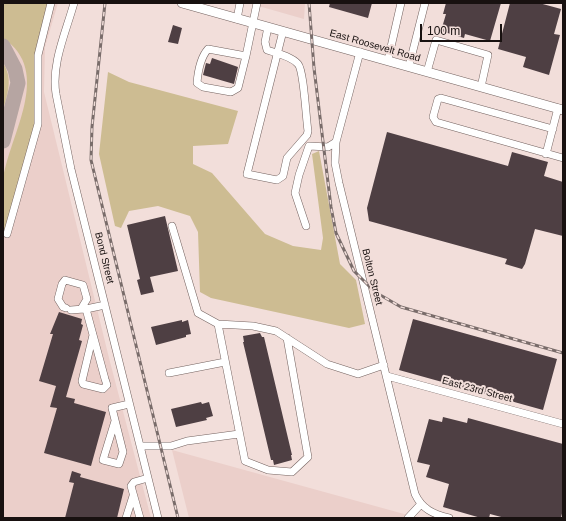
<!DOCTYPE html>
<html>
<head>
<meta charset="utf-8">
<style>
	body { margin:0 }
	#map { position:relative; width:566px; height:521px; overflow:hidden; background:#f2deda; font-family:Helvetica,sans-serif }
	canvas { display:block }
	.frame { position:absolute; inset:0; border:4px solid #181110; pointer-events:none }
	.scale { position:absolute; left:420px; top:24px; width:82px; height:18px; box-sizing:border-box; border:2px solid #181110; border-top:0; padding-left:5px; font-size:12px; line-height:14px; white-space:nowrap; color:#181110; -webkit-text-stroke:3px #f2deda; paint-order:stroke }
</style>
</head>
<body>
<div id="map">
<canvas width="566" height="521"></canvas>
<div class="frame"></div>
<div class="scale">100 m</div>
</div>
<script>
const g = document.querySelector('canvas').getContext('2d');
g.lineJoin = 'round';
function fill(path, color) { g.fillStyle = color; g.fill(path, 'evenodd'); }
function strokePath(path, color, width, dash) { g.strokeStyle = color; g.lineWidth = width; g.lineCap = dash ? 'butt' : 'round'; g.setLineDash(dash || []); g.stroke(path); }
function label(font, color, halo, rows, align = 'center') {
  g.font = font + ' Helvetica,sans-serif'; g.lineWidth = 4; g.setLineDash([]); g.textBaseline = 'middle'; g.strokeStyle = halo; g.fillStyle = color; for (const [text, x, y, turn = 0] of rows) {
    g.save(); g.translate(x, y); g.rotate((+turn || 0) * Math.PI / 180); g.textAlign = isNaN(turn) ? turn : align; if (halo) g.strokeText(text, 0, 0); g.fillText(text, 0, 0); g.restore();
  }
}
fill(new Path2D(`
	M3,3H58L45,47L44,92L109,358L151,518H3Z
	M248,3H305L304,19Z
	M172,450L415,517L416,518H189Z`), '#ebcfca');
fill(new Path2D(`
	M3,3H48L35,52V124L3,238C3,219 1,198 3,180C9,135 54,72 3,38Z
	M3,63C13,78 8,93 3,110Z
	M108,72L129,82L238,111L228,144L193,146V164L212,173L265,234L293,246L321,250L323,238L312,154L319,151L340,264L356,280L365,324L349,328L211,298L200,292L198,232L190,216L158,206L129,211L121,228L115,226L99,154Z`), '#cdbc92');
strokePath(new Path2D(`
	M3,46L15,69L18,83L3,141`), '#b6a5a2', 15);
fill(new Path2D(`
	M330,3H372L368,18L329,7Z
	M446,3H501L490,41L465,34L464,38L441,31L446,14H443Z
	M510,3H539L561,9L554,34L560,35L549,75L523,67L526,57L498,49Z
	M173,25L182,28L178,44L168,42Z
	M212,58L238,67L234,84L203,75L206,63L210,64Z
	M387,132L508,166L512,152L548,162L544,176L563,182V236L535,229L525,264L522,269L505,264L507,259L369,221L367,208Z
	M165,216L178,271L150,277L154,292L141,295L137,280L140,279L127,225Z
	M59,312L82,319L81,324L83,325L79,340L82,341L66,397L75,399L74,403L106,412L91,466L44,453L57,408L50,407L56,386L39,381L53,334H50Z
	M413,319L557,359L543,410L399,370Z
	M182,320V322L188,320L191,334L186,335V337L156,345L151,327Z
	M260,333L262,337H264L292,455H291L292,460L274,465L273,460H271L243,342H244L243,336Z
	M201,402L202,404L209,402L213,416L206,418L207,420L176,427L171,409Z
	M443,417L467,423L468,418L563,444V509L561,518H505L490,514L489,518H481L443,507L449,484L426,477L430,465L417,462L429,419L442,422Z
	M72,471L81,474L80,477L124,489L117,518H65L74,483L69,482Z`), '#4e3f43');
const minor = new Path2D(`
	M74,3C66,32 51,64 56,94L71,169L158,518
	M237,19L240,3
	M268,27L265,42L267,50C276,53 291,56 298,64C304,71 306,119 308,131L307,135L287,158L283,176L277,180L247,174L283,31
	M360,52L336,142L335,163L339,183L415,494C422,509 433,514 449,518
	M246,56L238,88L231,92L203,87L197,83C198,71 200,58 208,49L246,56L257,3
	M388,60L401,3
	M409,66L425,3
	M427,72L436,40L488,55L481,87
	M553,129L441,98L438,99L433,117L436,122L563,158
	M546,154L558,108
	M172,226L198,313L218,324
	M306,226L295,193L299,175L309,146L328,147L336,142
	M7,234L38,124V55L51,3
	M66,308L63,307L58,299L62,284L65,280L83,285L87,299L81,309
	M71,310L84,309
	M93,335L82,381L83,384L103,389L107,385L105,379L86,309L105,305
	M287,338L308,457L292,472L268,470L245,461L218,324L253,326L276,331L327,364L358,374L384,365
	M169,373L225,362
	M387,376L563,424
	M115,421L103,460L119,464L123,452L112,408L129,404
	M140,446H171L187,441L239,434
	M126,518L133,496
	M140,518L131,486L134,482L148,478
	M408,518L421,504`);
const major = new Path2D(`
	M182,3L563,110`);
strokePath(minor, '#746360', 8);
strokePath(major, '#746360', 10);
strokePath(minor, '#fff', 7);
strokePath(major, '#fff', 9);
const rail = new Path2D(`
	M105,3L92,127L91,160L178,518
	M309,3L314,68L331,207L336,233L354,271L375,292L401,307L563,353`);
strokePath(rail, '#796c6a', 3);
strokePath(rail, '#f2deda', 1.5, [4.5]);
label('10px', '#181110', '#f2deda', [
	["East Roosevelt Road",375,46,16],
	["Bond Street",104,258,76],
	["Bolton Street",372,277,76],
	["East 23rd Street",477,390,15]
]);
</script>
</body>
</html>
